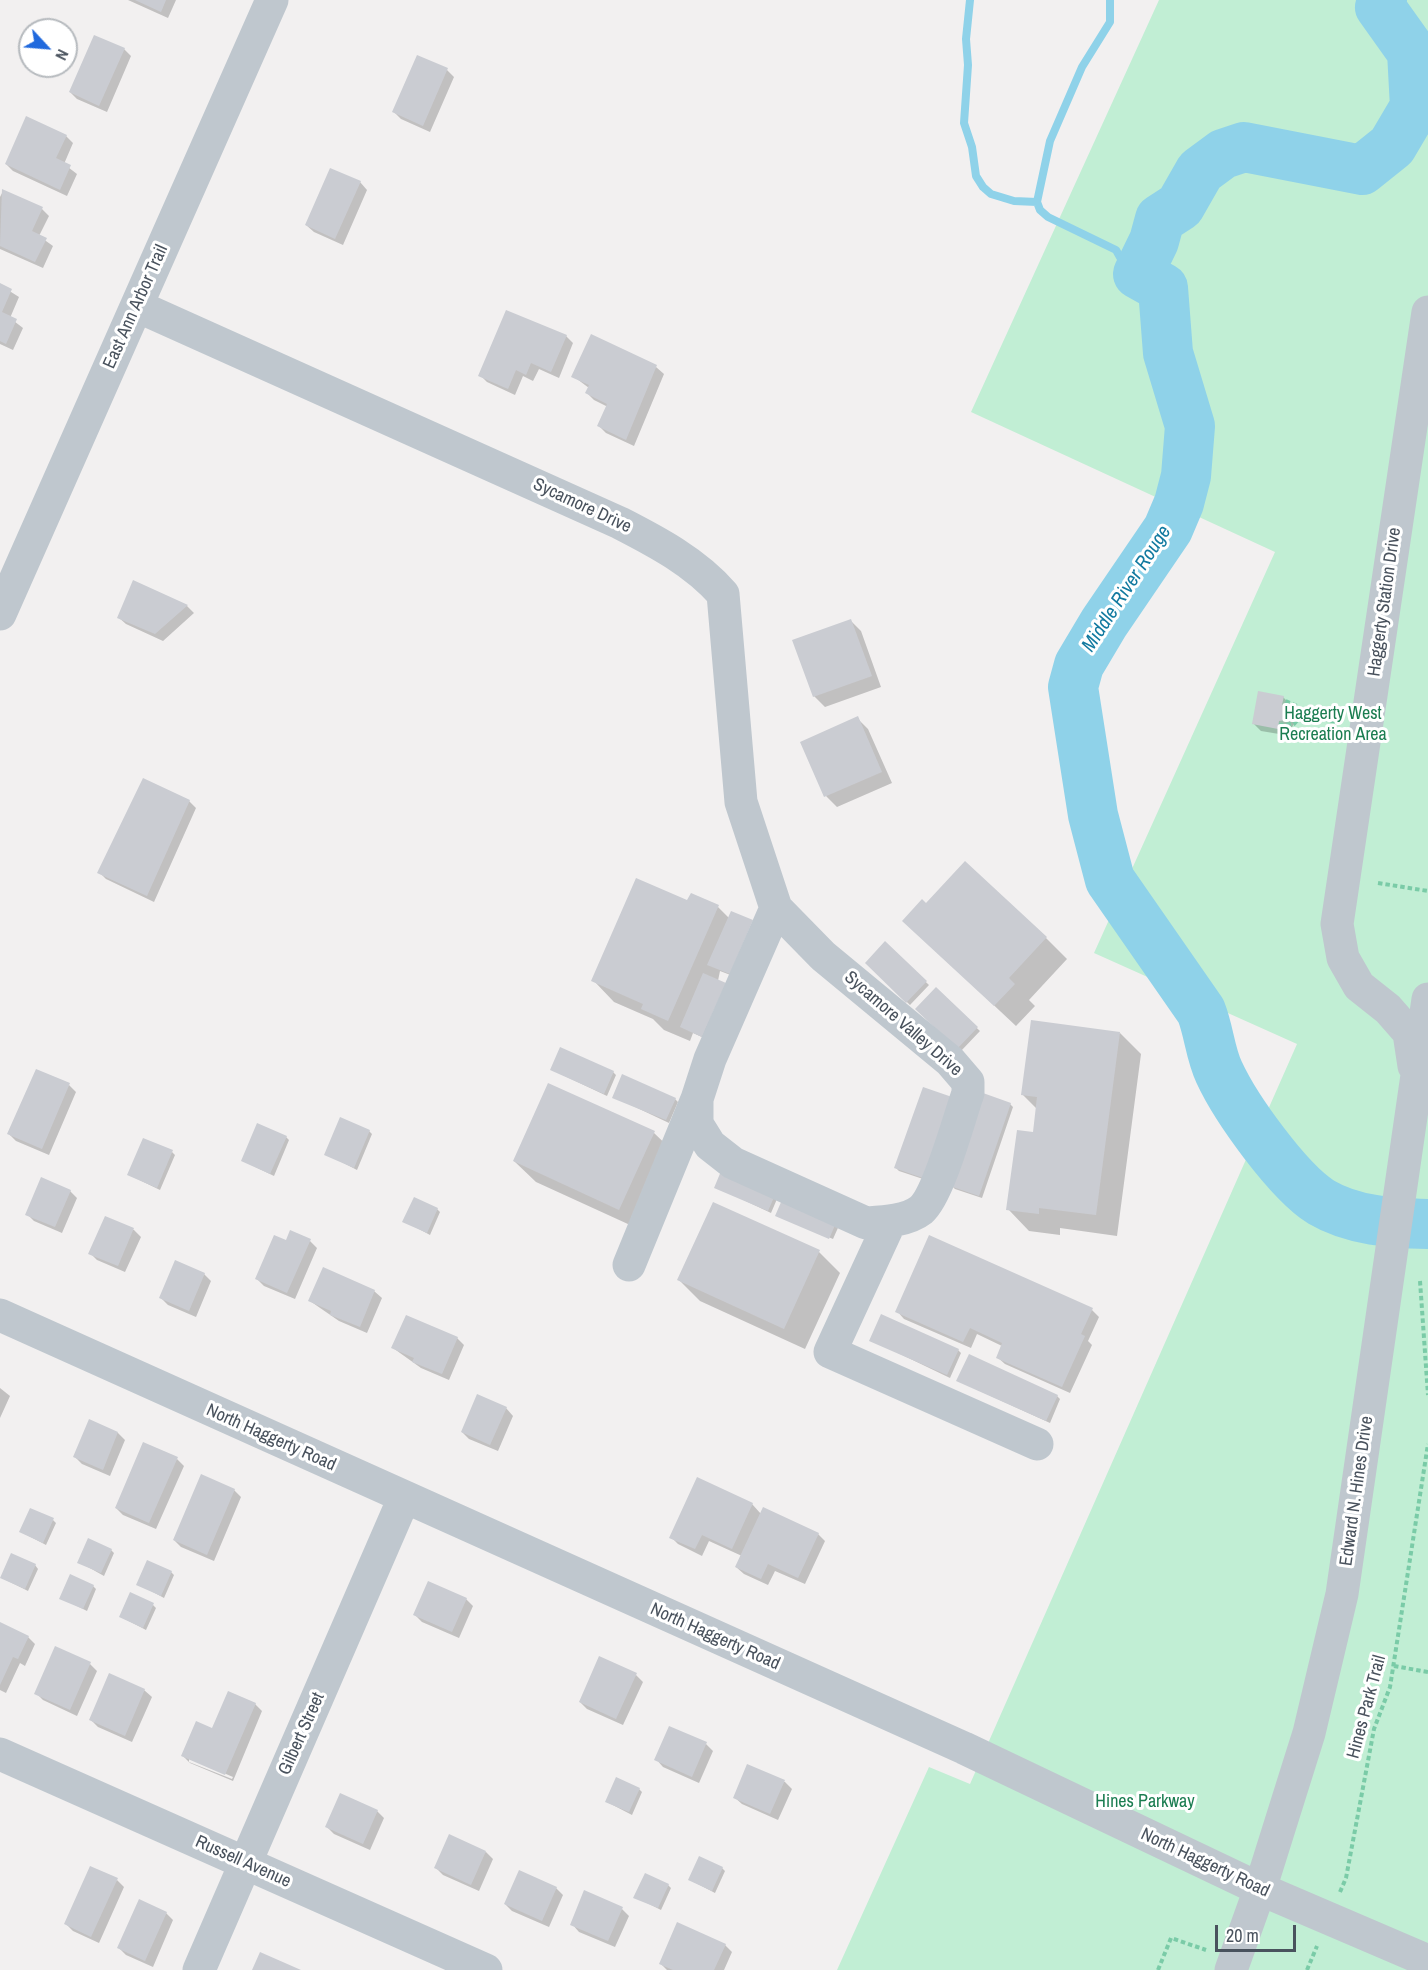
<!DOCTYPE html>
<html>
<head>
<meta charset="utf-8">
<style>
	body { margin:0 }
	#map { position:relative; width:1428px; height:1970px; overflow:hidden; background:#f2f0f0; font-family:"Archivo Narrow",sans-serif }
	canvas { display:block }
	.north { position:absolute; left:18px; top:18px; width:60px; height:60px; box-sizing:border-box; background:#fff; border:2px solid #b6babe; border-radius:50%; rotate:116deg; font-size:16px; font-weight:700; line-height:24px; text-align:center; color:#49525d }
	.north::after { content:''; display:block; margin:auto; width:21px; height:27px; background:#2069dd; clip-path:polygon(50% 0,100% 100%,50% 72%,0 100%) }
	.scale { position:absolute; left:1215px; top:1925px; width:81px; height:27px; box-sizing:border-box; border:3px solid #49525d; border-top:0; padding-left:8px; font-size:18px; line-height:21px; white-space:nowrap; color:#49525d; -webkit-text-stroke:4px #fff; paint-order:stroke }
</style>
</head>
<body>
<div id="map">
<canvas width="1428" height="1970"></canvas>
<div class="north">N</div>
<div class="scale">20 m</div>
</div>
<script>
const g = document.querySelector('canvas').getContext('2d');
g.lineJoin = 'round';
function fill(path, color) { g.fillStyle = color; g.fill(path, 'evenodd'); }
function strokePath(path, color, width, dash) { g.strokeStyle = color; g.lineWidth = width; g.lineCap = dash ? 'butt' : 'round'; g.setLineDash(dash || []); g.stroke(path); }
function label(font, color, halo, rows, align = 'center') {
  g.font = font + ' "Archivo Narrow",sans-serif'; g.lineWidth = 6; g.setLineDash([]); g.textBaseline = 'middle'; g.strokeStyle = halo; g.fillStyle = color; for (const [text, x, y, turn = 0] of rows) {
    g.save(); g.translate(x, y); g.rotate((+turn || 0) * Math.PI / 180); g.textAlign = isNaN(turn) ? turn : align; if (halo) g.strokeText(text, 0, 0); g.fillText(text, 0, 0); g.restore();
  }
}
fill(new Path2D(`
	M1159,0H1428V1970H837L929,1767L970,1784L1297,1044L1094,953L1275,552L971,412Z`), '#c1eed4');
fill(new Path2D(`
	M128,0H176L168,18Z
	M124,49L131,56L107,112L77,99L70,92Z
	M418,57L447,70L454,77L430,132L401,119L394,112Z
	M66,136L73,143L64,164L77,174L67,196L13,171L6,164Z
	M360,182L367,190L343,245L314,232L306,225Z
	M3,191L42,209L49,216L39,236L53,246L43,268L0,249V197Z
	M0,285L19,297L10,318L23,328L13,350L0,344Z
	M566,336L573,343L559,378L539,369L533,381L523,376L515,395L487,382L480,375Z
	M591,336L656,367L664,374L634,446L606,433L599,426L608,407L594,400L587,393L589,388L573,376Z
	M134,582L187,606L194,613L163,641L126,624L118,617Z
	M850,620L861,631L881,687L825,707L814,696Z
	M1283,697L1290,704L1289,711L1294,716L1295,723L1292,727L1286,728L1285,735L1261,731L1254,724Z
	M857,718L868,729L892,783L837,807L826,796Z
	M189,801L196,808L154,902L106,879L99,872Z
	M688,902L718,907L729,918L733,976L720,971L706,1039L693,1033L690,1041L664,1030L653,1019L614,1002L593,980Z
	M926,905L1046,938L1067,959L1029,1000L1035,1006L1016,1026L904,921Z
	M885,943L929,985L910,1005L867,963Z
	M936,990L980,1031L961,1051L917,1009Z
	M1120,1033L1141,1054L1117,1236L1060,1228V1235L1029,1231L1008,1209L1034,1133L1037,1109L1022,1094Z
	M552,1070L613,1072L616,1075L607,1096Z
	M69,1085L76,1092L49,1155L16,1141L9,1134Z
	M549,1085L654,1133L676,1154L641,1230L536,1182L514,1161Z
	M614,1097L675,1099L678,1102L669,1123Z
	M954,1102L926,1180L899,1171L896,1168Z
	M1010,1104L1013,1107L982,1198L955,1189L952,1186Z
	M369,1131L372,1134L357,1170L326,1154Z
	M286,1137L289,1140L274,1176L243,1161Z
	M172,1152L175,1155L160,1190L129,1175Z
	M716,1187L780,1192L771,1213Z
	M70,1191L77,1198L62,1233L34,1221L27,1214Z
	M437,1209L440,1212L430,1235L404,1221Z
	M777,1216L841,1221L833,1239Z
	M106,1218L134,1230L141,1237L125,1272L97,1260L90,1253Z
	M310,1241L317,1248L295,1299L264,1286L257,1279L286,1242Z
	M819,1252L840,1273L805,1349L700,1301L679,1280Z
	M204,1274L211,1281L196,1317L168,1305L161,1298Z
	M374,1291L382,1298L367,1333L339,1321L310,1301Z
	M1092,1310L1099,1317L1088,1341L1092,1345L1070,1393L1005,1364L997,1357L1002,1346L977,1334L971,1348L904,1319L897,1311Z
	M457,1338L464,1345L449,1380L421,1368L393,1348Z
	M871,1340L958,1350L961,1353L950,1378Z
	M958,1381L1057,1396L1060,1399L1050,1423Z
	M0,1388L10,1396L0,1418Z
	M506,1408L513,1416L498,1451L469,1439L462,1432Z
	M90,1421L118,1433L125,1440L110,1476L82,1464L75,1457Z
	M177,1459L184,1466L156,1529L123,1515L116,1508Z
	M234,1490L241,1497L214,1561L181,1547L174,1540Z
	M752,1504L761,1514L818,1534L825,1541L805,1584L775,1571L768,1585L744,1574L736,1567L742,1556L709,1541L702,1556L678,1544L671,1537Z
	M53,1520L56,1523L46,1545L21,1532Z
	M111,1550L114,1553L104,1576L79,1562Z
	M35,1565L38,1569L28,1591L2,1578Z
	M171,1572L174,1575L164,1598L138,1584Z
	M93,1586L96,1589L87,1611L61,1598Z
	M466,1599L473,1606L459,1638L422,1622L415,1615Z
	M153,1605L156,1608L146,1630L121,1617Z
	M0,1624L28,1637L35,1644L25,1666L20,1663L6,1693L0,1690Z
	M90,1664L97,1671L77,1716L43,1700L36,1693Z
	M636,1675L643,1682L623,1725L587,1709L580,1702Z
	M144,1690L152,1697L132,1742L98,1727L91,1720Z
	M255,1704L262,1711L233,1781L190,1763L183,1756L213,1730ZM189,1758L233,1777L232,1779L189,1762Z
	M706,1744L713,1751L699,1783L663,1767L656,1759Z
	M748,1765L785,1782L792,1789L778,1820L742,1804L734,1797Z
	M639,1789L642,1792L632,1815L607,1802Z
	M377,1811L384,1818L370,1850L334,1834L327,1827Z
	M486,1852L493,1859L479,1891L443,1875L435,1867Z
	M722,1868L725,1871L715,1893L690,1880Z
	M117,1880L124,1887L99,1943L73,1931L66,1924Z
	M668,1885L671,1888L661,1910L635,1897Z
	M556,1888L563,1895L549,1927L512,1911L505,1904Z
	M622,1909L629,1916L615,1947L579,1932L572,1924Z
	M166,1913L173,1920L153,1967L126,1955L119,1948Z
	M725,1945L732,1952L724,1970H667L661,1964Z`), '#0003');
strokePath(new Path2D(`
	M970,0L966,39L968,65L964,123L972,147L976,176L983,187L991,194L1014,201L1037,202
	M1110,0V22L1082,67L1050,141L1037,202L1040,210L1048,217L1116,250L1125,266L1138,274`), '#8fd2e9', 8);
strokePath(new Path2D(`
	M1382,0L1380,7L1412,52L1415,107L1392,146L1362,170L1244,147L1223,154L1200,171L1180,206L1160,219L1154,241L1138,274L1163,288L1168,353L1190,426L1186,476L1179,503L1168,529L1104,623L1079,665L1073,687L1093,815L1110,880L1201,1011C1209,1031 1210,1053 1219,1072C1236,1109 1288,1181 1321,1202C1353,1221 1392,1223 1428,1224`), '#8fd2e9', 50);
fill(new Path2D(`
	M135,0H166L161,12Z
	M94,35L125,48L99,106L69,92Z
	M417,55L448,68L423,126L392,112Z
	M26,116L67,135L56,158L71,165L60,190L5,164Z
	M330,168L361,181L335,239L305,225Z
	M2,189L43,207L32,231L47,238L35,262L0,246Z
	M0,283L12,289L2,312L17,319L6,344L0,341Z
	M506,310L567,335L551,372L531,363L526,375L516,370L508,389L478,376Z
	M591,334L657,365L626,440L597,426L607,404L585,393L589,385L571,377Z
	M133,580L188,605L155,634L117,618Z
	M851,619L872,676L813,697L792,640Z
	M1258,691L1284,696L1282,705L1288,708L1289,715L1285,720L1279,721L1278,729L1252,724Z
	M858,716L882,772L824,797L800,742Z
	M143,778L190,800L147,896L97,873Z
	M965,861L1047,937L1009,978L1015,984L994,1006L902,921L922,899L926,903Z
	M636,878L687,900L691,893L719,905L668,1021L641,1009L643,1004L591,981Z
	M731,911L753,920L730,974L707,965Z
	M885,941L927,981L906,1003L865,963Z
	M703,973L726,983L702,1037L680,1027Z
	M936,987L978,1027L957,1049L915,1009Z
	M1031,1020L1120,1032L1096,1215L1039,1208V1214L1006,1210L1017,1130L1033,1132L1037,1097L1021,1095Z
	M560,1047L614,1071L604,1094L550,1070Z
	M36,1069L70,1083L42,1149L7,1134Z
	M622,1074L676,1098L666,1120L612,1098Z
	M548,1083L655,1131L619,1210L513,1161Z
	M923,1087L952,1097L923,1178L894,1168Z
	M983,1093L1011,1103L979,1196L950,1186Z
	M340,1117L370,1130L354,1168L324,1155Z
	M257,1123L287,1136L270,1174L241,1161Z
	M143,1138L173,1150L157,1188L127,1175Z
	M724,1164L778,1188L768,1211L714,1188Z
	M41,1177L71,1190L55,1227L25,1215Z
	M785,1193L839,1216L829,1239L775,1216Z
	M414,1197L438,1208L427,1233L402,1222Z
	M713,1202L820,1250L784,1329L677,1280Z
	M105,1216L134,1228L118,1266L88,1254Z
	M290,1230L311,1239L287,1293L255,1279L274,1235L286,1240Z
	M929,1235L1093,1308L1081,1334L1085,1336L1062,1387L996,1358L1002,1343L970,1328L963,1342L895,1312Z
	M175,1260L205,1273L189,1311L159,1298Z
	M323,1267L375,1290L360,1327L330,1315L331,1311L308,1301Z
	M881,1314L959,1349L947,1375L869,1341Z
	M406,1315L458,1337L442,1374L412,1362L414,1358L391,1348Z
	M969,1354L1058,1395L1046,1421L956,1381Z
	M477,1394L507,1407L490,1445L461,1432Z
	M89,1419L118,1432L103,1470L73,1457Z
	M143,1442L178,1457L149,1523L115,1508Z
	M201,1474L235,1489L207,1555L173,1540Z
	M697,1477L753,1503L732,1549L702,1535L695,1549L669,1538Z
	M763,1507L819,1533L798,1578L768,1564L761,1579L735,1567Z
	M30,1508L54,1518L43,1543L19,1532Z
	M88,1538L112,1549L101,1573L77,1563Z
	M11,1553L36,1564L25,1589L0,1578Z
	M147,1560L172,1571L161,1596L136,1585Z
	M70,1574L94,1585L83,1609L59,1599Z
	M428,1581L467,1598L452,1632L413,1615Z
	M130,1592L154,1603L143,1628L119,1617Z
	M0,1622L29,1636L18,1659L13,1657L0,1685Z
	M55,1646L91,1662L70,1710L34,1694Z
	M599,1656L637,1673L616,1719L579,1702Z
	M109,1673L145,1689L125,1736L89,1720Z
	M228,1691L256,1703L225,1775L181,1756L196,1721L212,1728Z
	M669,1726L707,1742L692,1777L654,1760Z
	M747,1764L785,1780L770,1814L733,1798Z
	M616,1777L640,1788L629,1812L605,1802Z
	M340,1793L378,1810L363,1844L325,1827Z
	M449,1834L486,1851L471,1885L434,1868Z
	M699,1856L723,1867L712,1891L688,1880Z
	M90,1866L118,1878L91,1937L64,1924Z
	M519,1870L557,1887L542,1921L504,1904Z
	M645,1873L669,1884L658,1908L633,1898Z
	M584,1890L623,1907L608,1941L570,1925Z
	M139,1899L167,1912L145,1961L117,1948Z
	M677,1922L726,1944L714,1970H673L659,1964Z
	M260,1952L301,1970H252Z`), '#caccd2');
strokePath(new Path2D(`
	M1301,716L1338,722
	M1279,725L1294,724L1301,716L1299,707L1283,700
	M1378,883L1428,891
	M1420,1281L1428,1395
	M1394,1666L1428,1672
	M1340,1892L1346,1878L1374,1729L1390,1687L1428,1444
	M1158,1970L1171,1938L1206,1950
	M1307,1970L1317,1946`), '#7acba7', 4, [4.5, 3]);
strokePath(new Path2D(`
	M137,306L620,523C657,542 695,562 723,594L741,802L776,908L823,956L950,1061L968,1082V1093C959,1118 939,1195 921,1210C907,1221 883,1222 866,1223L733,1163L710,1145L697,1124V1099L710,1059L776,908
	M0,614L272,0
	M1414,1066L1409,1033L1388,1009L1359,986L1343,958L1337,924L1428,312
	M890,1222L830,1352L1037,1444
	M629,1265L697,1099
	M0,1315L964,1748L1260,1889L1428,1961
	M0,1754L486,1970
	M199,1970L404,1498
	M1231,1970L1260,1889L1309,1733L1342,1594L1428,999`), '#bfc7ce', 33);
label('18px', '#49525d', '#fff', [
	["East Ann Arbor Trail",136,307,-66],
	["Sycamore Drive",582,506,25],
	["Haggerty Station Drive",1385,602,-82],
	["Sycamore Valley Drive",903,1024,41],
	["North Haggerty Road",271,1438,24],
	["Edward N. Hines Drive",1357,1491,-82],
	["North Haggerty Road",715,1637,24],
	["Hines Park Trail",1367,1707,-75],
	["Gilbert Street",302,1734,-66],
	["Russell Avenue",243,1862,24],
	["North Haggerty Road",1205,1863,25]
]);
label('18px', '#1b7d51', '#fff', [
	["Haggerty West",1333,714],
	["Recreation Area",1333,735],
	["Hines Parkway",1145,1802]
]);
label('italic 20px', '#127aa0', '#fff', [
	["Middle River Rouge",1127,589,-57]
]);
</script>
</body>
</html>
